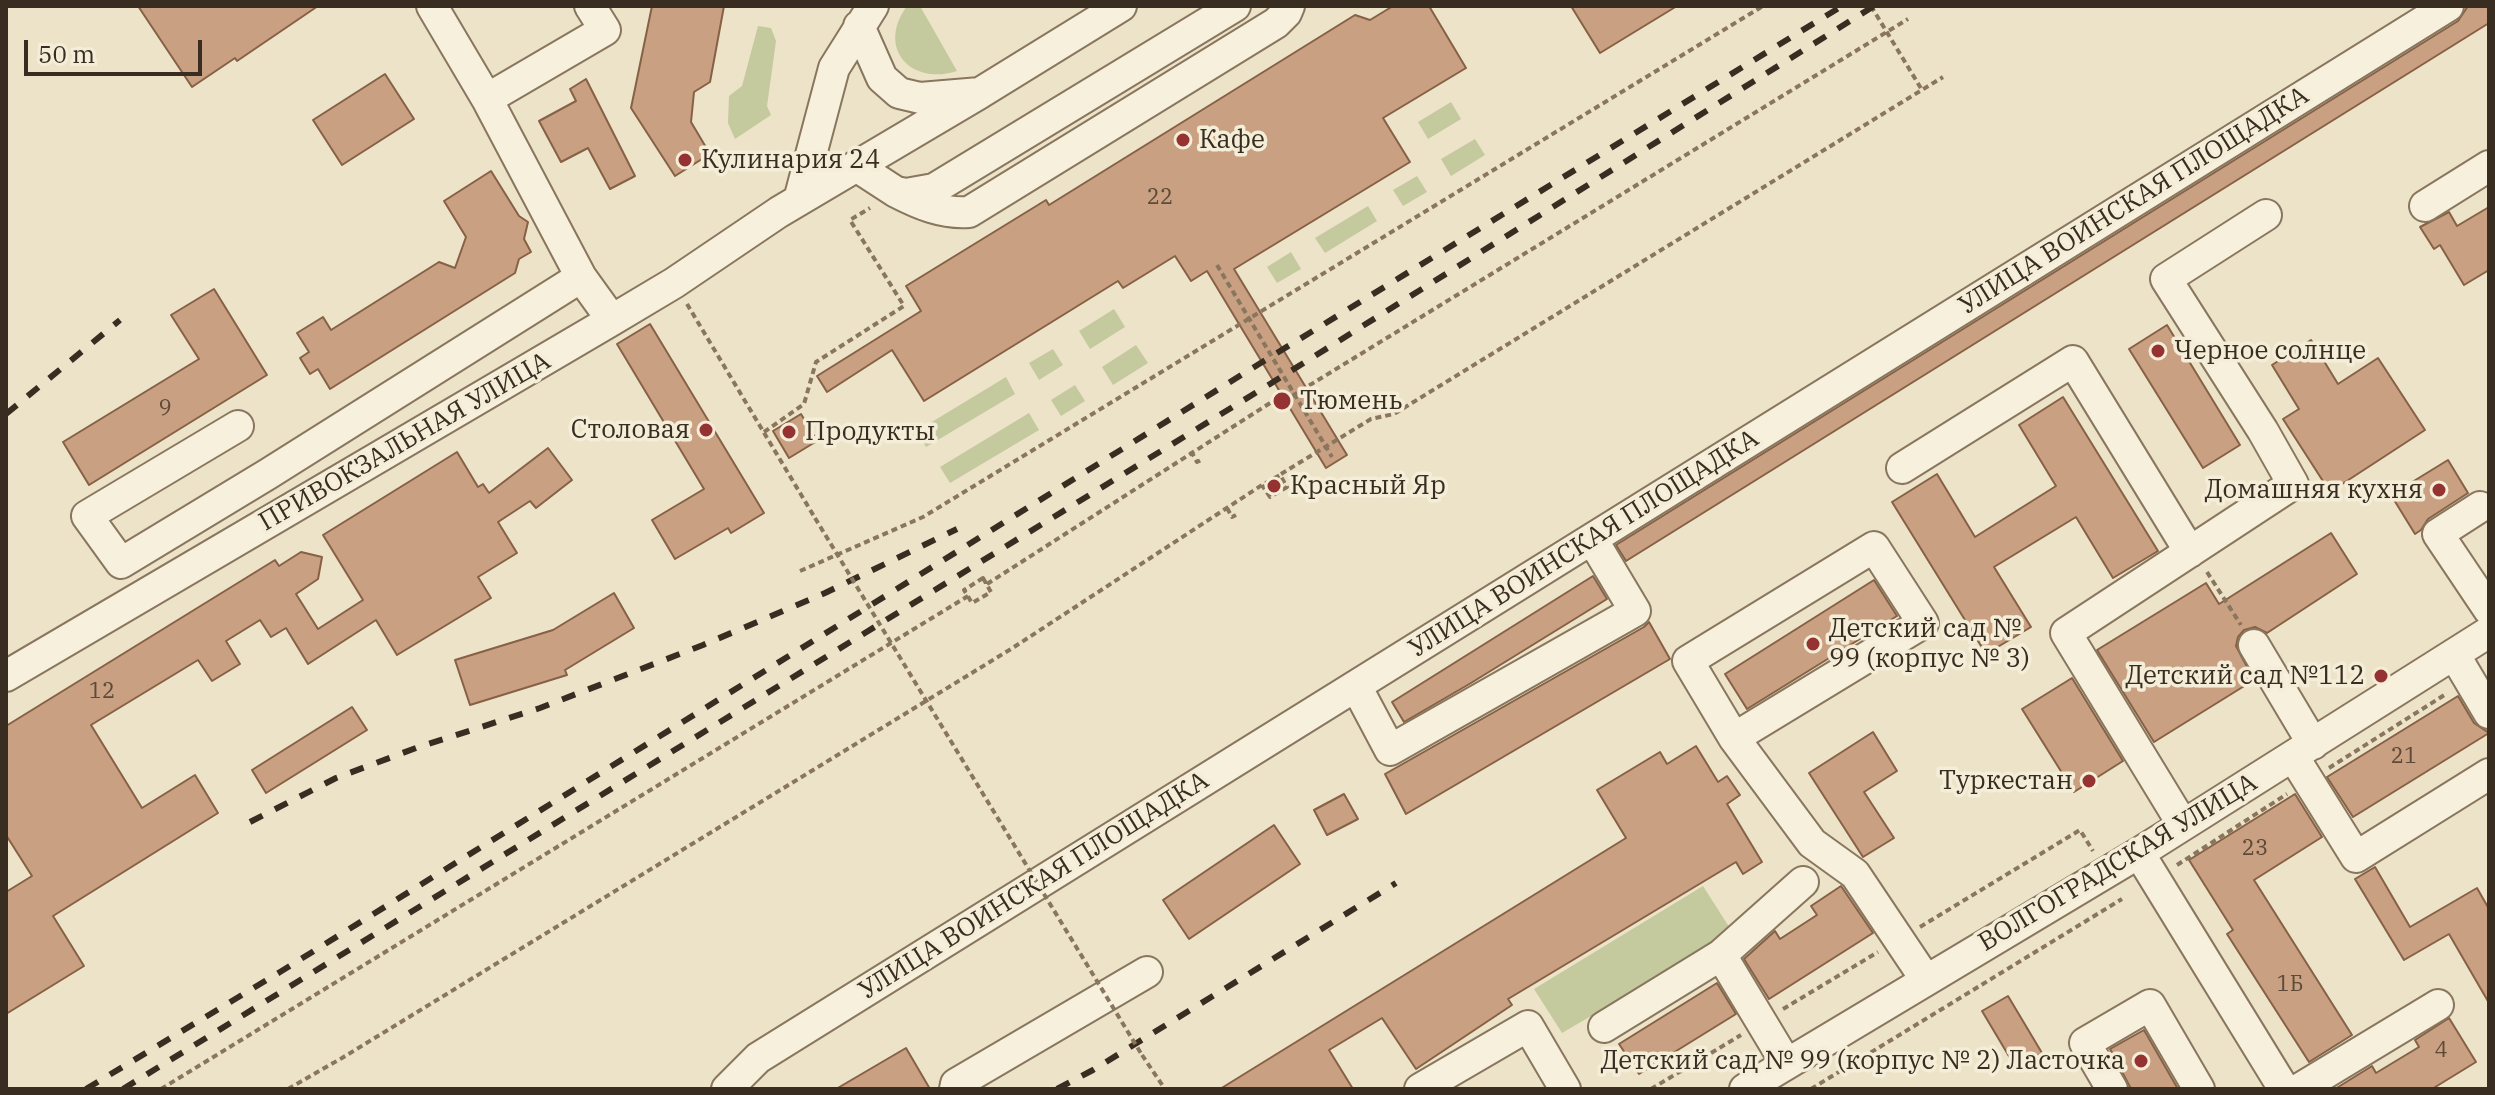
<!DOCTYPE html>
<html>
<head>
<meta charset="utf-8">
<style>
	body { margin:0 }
	#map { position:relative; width:2495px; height:1095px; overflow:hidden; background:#ede3c9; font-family:"IBM Plex Serif",serif }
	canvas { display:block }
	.frame { position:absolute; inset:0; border:8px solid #392d21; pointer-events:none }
	.scale { position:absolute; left:24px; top:40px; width:178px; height:36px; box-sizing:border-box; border:4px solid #392d21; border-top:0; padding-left:10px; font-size:24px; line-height:28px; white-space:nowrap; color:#392d21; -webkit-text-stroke:6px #f4edd8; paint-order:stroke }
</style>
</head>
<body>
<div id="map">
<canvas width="2495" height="1095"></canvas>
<div class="frame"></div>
<div class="scale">50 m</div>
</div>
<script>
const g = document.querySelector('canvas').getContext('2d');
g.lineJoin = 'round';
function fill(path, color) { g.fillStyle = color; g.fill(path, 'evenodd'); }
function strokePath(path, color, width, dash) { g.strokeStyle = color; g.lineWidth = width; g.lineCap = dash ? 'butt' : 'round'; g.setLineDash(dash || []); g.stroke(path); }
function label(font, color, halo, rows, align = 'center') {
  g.font = font + ' "IBM Plex Serif",serif'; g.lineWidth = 7; g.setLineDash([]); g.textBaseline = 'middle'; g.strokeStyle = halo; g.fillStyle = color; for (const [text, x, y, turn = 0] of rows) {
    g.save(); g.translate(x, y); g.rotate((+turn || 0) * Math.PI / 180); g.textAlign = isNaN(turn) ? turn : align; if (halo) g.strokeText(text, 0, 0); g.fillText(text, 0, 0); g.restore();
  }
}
fill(new Path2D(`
	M907,6H920L957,71C911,86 876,48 907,6Z
	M758,26L771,28L776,41L767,106L771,115L735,139L728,123L729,96L742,86Z
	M1451,102L1461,119L1428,139L1418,122Z
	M1475,139L1485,155L1451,176L1441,159Z
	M1417,176L1427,192L1403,206L1393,190Z
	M1368,206L1377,221L1325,253L1315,238Z
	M1291,252L1301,269L1277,283L1267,267Z
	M1114,309L1125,327L1090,349L1079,331Z
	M1136,345L1148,363L1113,385L1102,367Z
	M1053,349L1063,365L1039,380L1029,363Z
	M1006,377L1015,394L926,447L917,431Z
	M1075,385L1085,401L1061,416L1051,400Z
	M1029,413L1039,430L950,483L940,467Z
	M1703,886L1733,933L1562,1033L1534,989Z`), '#c4ca9d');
const building = new Path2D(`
	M138,6H318L237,61L235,58L192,87Z
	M652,6H724L710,82L694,92L691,122L710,154L675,176L631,108Z
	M1393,6H1429L1466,68L1383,118L1410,162L1234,269L1347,455L1326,468L1207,271L1191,281L1175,256L1123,288L1118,281L924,401L892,350L827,392L817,376L921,311L906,286L1046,200L1049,205L1355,15L1370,20Z
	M1571,6H1677L1600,53Z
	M2468,6H2489V23L1626,561L1616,545L2458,21Z
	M385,74L414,119L342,165L313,120Z
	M586,79L635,176L610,189L588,148L561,162L539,121L576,101L570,89Z
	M491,171L519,216L528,222L524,239L531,252L519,259L515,273L330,389L318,369L310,374L300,358L309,352L297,333L323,317L331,330L439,262L455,268L466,237L444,201Z
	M2489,207V270L2464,285L2440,245L2434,249L2420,227L2449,212L2457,226Z
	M214,289L267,375L89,485L63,442L199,359L171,315Z
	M650,324L764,513L731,533L728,528L675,559L652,520L704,489L617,344Z
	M2167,325L2240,445L2203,468L2129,349Z
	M2311,340L2338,384L2378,358L2425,430L2330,492L2283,419L2299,409L2272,365Z
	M2063,397L2158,551L2113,578L2076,517L1994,567L2031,627L1986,654L1892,502L1937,474L1975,537L2056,486L2019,425Z
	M801,414L817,441L789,458L773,431Z
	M548,448L572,480L536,508L530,501L498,522L517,553L478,577L491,598L397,655L376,620L308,664L286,628L271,637L260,620L226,641L240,664L212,681L198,660L91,725L142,808L195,775L218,813L53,916L84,966L6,1014V892L32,876L6,835V726L275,560L279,566L301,552L322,557L318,579L296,594L318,629L363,600L323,535L457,452L478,487L483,484L489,493Z
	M2448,460L2468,493L2428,519L2421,530L2415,534L2391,495Z
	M2331,533L2357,574L2267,633L2255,627L2244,630L2238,637L2236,646L2254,680L2154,742L2097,650L2206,583L2219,604Z
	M1593,576L1607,599L1471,683L1404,722L1392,702Z
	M1874,580L1897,616L1747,709L1725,674Z
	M614,593L634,628L565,670L567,675L470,705L455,660L553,630Z
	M1649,622L1670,659L1406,814L1385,774L1644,627Z
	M2072,678L2123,761L2074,792L2022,709Z
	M2458,696L2474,723L2489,733L2353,817L2327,777Z
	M352,707L367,730L266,793L252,770Z
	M1873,732L1897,771L1864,792L1894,838L1863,857L1809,773Z
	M1696,746L1718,782L1727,776L1740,795L1727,804L1762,862L1743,874L1736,862L1508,999L1512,1005L1416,1069L1382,1018L1329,1050L1353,1089H1220L1626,838L1597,790L1660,752L1667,764Z
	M1344,794L1358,819L1327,835L1314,810Z
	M2295,794L2322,837L2254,880L2352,1035L2309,1062L2227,934L2233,930L2189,860Z
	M1274,825L1300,864L1189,939L1163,900Z
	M2375,867L2410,927L2477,888L2489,909V1003L2449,934L2404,960L2355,879Z
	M1841,886L1873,933L1769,999L1744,959L1775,931L1780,939L1817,915L1811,906Z
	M1717,983L1736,1014L1639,1074L1619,1044Z
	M2008,996L2042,1053L2016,1068L1982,1011Z
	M2449,1018L2476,1062L2432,1089H2335L2372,1066L2376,1073L2419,1047L2415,1040Z
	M2144,1030L2178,1089H2131L2129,1085L2110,1049Z
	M906,1048L930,1089H836Z`);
fill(building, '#c9a081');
strokePath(building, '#866145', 2);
const minor = new Path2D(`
	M432,6L487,99L581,277L612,320
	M859,26L882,78L899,93L920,98L980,93L1121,6
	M487,99L605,30L590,6
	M856,166L896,192L906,194L934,189L1235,6
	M896,192C919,204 943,214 969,212L1276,23L1286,13L1289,6
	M799,200L834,68L873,6
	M2425,206L2489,166
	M238,426L87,516L121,563L268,474L581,277
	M1902,468L2073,361L2190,552
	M2480,507L2438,534L2489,610
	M2254,645L2313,744
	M2454,654L2489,713
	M6,676L612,320L674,283L779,212L980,93
	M1356,686L1390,750L1635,611L1592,539
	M1734,738L1923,623L1874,547L1688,661L1734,738L1812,843L1855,874L1926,980
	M2293,756L2356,857L2489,774
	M2183,825L2066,633L2293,484L2263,431L2166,279L2266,215
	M2139,853L2284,1089
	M1721,955L1803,882
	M1604,1027L1721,955L1786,1063
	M727,1089L758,1058L2448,6
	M955,1089L956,1084L1147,972
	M1420,1089L1528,1026L1565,1089
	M1745,1089L2139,853L2489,632
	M2112,1089L2085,1043L2150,1005L2199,1089
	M2299,1089L2438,1005`);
strokePath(minor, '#88765e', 34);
strokePath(new Path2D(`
	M1871,6L1922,90
	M687,304L815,518
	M764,432L804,404L816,362L904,306L850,220L870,208
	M1191,451L1197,462L1201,460
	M1281,474L1371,419L1394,414L1943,77
	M1227,508L1232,517L1236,515
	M800,571L923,517L1763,6
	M2207,572L2241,625
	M983,578L991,592L972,603L964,590Z
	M987,584L1281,396H1292L1908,19
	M2329,768L2446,694
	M2177,865L2287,794
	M1920,927L2080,830L2093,851
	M1783,1009L1878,952
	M1142,1055L1165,1089
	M161,1089L968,596
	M288,1089L342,1058L1011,649L1262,485L1280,475L1287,487L1270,497L1262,485
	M1651,1089L1741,1035
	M1811,1089L2122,899`), '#88765e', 4, [6, 4]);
strokePath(minor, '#f7f0dc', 30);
strokePath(new Path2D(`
	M6,414L120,320
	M250,822L336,778L416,748L540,708L703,645L825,593L957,529
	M86,1089L280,972L1259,364L1842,6
	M123,1089L1270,384L1874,6
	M1057,1089L1093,1070L1396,883`), '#392d21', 6, [14, 14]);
strokePath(new Path2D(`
	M1217,265L1332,457
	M815,518L1142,1055`), '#88765e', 4, [6, 4]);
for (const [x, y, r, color] of [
	[1183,140,8,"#943331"],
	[685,160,8,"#943331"],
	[2158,351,8,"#943331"],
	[1282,401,10,"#943331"],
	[706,430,8,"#943331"],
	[789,432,8,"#943331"],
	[1274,486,8,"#943331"],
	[2439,490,8,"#943331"],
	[1813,644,8,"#943331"],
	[2381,676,8,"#943331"],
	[2089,781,8,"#943331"],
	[2141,1061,8,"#943331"]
]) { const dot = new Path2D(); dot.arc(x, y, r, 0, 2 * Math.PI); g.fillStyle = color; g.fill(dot); strokePath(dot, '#f4edd8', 3); }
label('22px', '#5d4a39', null, [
	["22",1160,198],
	["9",165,409],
	["12",102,692],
	["21",2404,757],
	["23",2255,849],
	["1Б",2290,985],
	["4",2441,1051]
]);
label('26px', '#392d21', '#f4edd8', [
	["Кафе",1199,140],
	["Кулинария 24",701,160],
	["Черное солнце",2174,351],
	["Тюмень",1300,401],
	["Столовая",690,430,"right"],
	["Продукты",805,432],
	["Красный Яр",1290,486],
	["Домашняя кухня",2423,490,"right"],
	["Детский сад №",1829,629],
	["99 (корпус № 3)",1829,659],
	["Детский сад №112",2365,676,"right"],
	["Туркестан",2073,781,"right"],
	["Детский сад № 99 (корпус № 2) Ласточка",2125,1061,"right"]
], 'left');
label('26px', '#392d21', '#f4edd8', [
	["УЛИЦА ВОИНСКАЯ ПЛОЩАДКА",2134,201,-32],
	["ПРИВОКЗАЛЬНАЯ УЛИЦА",405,442,-30],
	["УЛИЦА ВОИНСКАЯ ПЛОЩАДКА",1584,544,-32],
	["ВОЛГОГРАДСКАЯ УЛИЦА",2118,863,-31],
	["УЛИЦА ВОИНСКАЯ ПЛОЩАДКА",1034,886,-32]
]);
</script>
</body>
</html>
